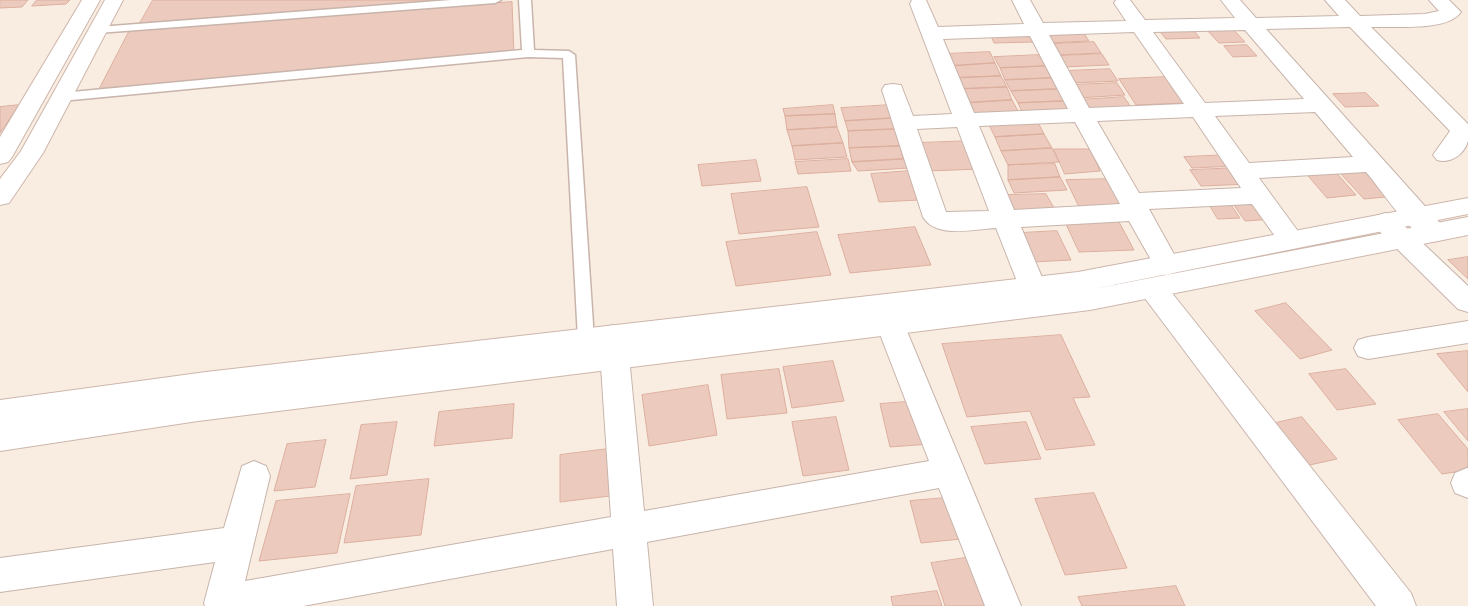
<!DOCTYPE html>
<html>
<head>
<meta charset="utf-8">
<style>
	body { margin:0 }
	canvas { display:block; background:#f9ede2 }
</style>
</head>
<body>
<canvas width="1468" height="606"></canvas>
<script>
const g = document.querySelector('canvas').getContext('2d');
g.lineJoin = 'round';
function fill(path, color) { g.fillStyle = color; g.fill(path, 'evenodd'); }
function strokePath(path, color, width, dash) { g.strokeStyle = color; g.lineWidth = width; g.lineCap = dash ? 'butt' : 'round'; g.setLineDash(dash || []); g.stroke(path); }
const building = new Path2D(`
	M0,0H28L22,7L0,8Z
	M37,0H70L66,4L32,6Z
	M153,0H448L140,23Z
	M512,2L514,54L99,89L129,31Z
	M1190,26L1200,38L1166,39L1157,28Z
	M1231,27L1245,42L1219,43L1205,28Z
	M1081,29L1089,41L1049,43L1042,30Z
	M1031,35L1035,42L994,43L991,36Z
	M1094,42L1101,53L1057,55L1050,44Z
	M1247,45L1257,56L1233,57L1224,46Z
	M990,52L995,63L950,66L945,54Z
	M1102,54L1109,65L1064,67L1057,56Z
	M1039,55L1046,66L1000,68L994,57Z
	M995,63L1001,76L954,78L950,66Z
	M1046,66L1051,78L1005,80L1000,68Z
	M1110,69L1118,81L1072,83L1065,71Z
	M1001,76L1007,87L960,89L954,78Z
	M1166,77L1184,103L1136,105L1119,79Z
	M1051,78L1058,89L1011,91L1005,80Z
	M1117,83L1125,95L1078,98L1071,85Z
	M1007,87L1012,100L964,103L960,89Z
	M1058,89L1065,101L1018,103L1011,91Z
	M1366,93L1379,106L1345,107L1333,94Z
	M1124,97L1131,107L1084,109L1078,100Z
	M1012,100L1018,111L969,114L964,103Z
	M1065,101L1071,112L1023,114L1018,103Z
	M19,105L0,133V107Z
	M833,105L835,114L785,116L783,109Z
	M890,105L895,118L845,121L841,108Z
	M835,114L837,127L787,130L785,116Z
	M895,118L898,129L848,131L845,121Z
	M1037,120L1044,134L995,137L988,123Z
	M837,127L843,143L792,146L787,130Z
	M898,129L900,146L849,148L848,131Z
	M1044,134L1052,148L1001,151L995,137Z
	M971,141L982,169L927,171L918,143Z
	M843,143L847,157L795,160L792,146Z
	M900,146L903,159L852,162L849,148Z
	M1052,148L1059,162L1008,165L1001,151Z
	M1054,149H1091L1100,171L1065,174Z
	M1228,155L1236,166L1192,168L1184,157Z
	M848,159L851,171L798,174L795,162Z
	M903,159L910,168L858,171L852,162Z
	M756,160L761,181L702,186L698,165Z
	M1055,164L1060,177L1008,180V165Z
	M1237,168L1249,184L1201,186L1190,170Z
	M1332,168L1356,195L1327,198L1303,170Z
	M1371,170L1396,196L1364,199L1340,173Z
	M909,171L919,200L879,202L871,174Z
	M1060,177L1067,190L1014,193L1008,180Z
	M1111,179L1126,205L1079,207L1066,180Z
	M807,187L819,227L739,234L731,194Z
	M1046,194L1057,213L1014,216L1006,195Z
	M1206,199H1227L1240,218L1218,219Z
	M1259,199L1274,219L1245,221L1231,201Z
	M1118,220L1134,250L1079,252L1065,222Z
	M915,227L931,265L850,273L838,235Z
	M1057,231L1071,260L1033,262L1020,233Z
	M817,232L831,275L736,286L726,242Z
	M1468,257V279L1448,260Z
	M1286,303L1332,350L1300,359L1255,311Z
	M1061,335L1090,397L1073,398L1095,445L1046,450L1030,411L967,417L942,344Z
	M1468,351V392L1437,354Z
	M833,361L844,401L792,408L783,367Z
	M779,369L787,413L727,419L721,375Z
	M1346,369L1376,404L1337,410L1309,374Z
	M708,385L717,435L649,446L642,395Z
	M919,401L931,444L890,447L880,404Z
	M514,404L512,438L434,446L439,412Z
	M1468,409V441L1444,412Z
	M1438,414L1468,449V470L1442,474L1398,420Z
	M836,417L849,470L803,476L792,422Z
	M1302,417L1337,459L1305,466L1271,424Z
	M397,422L387,475L350,479L361,425Z
	M1026,422L1041,459L985,464L971,427Z
	M326,440L315,487L274,491L287,444Z
	M608,449L610,496L560,502V455Z
	M429,479L421,535L344,543L356,486Z
	M1094,493L1127,568L1065,575L1035,499Z
	M350,494L337,553L259,561L276,501Z
	M957,497L971,538L921,543L910,501Z
	M979,556L986,606H945L931,563Z
	M1176,586L1185,606H1082L1078,597Z
	M937,591L942,606H893L891,597Z`);
fill(building, '#eccabd');
strokePath(building, '#dcaf9f', 1);
const lane = new Path2D(`
	M451,0H501L495,3L98,33L92,30L98,27Z
	M519,0H531L534,50L569,51L575,55L594,339L592,344L586,346L580,344L578,339L563,58L528,57L61,101L55,97L61,93L522,50Z`);
const street = new Path2D(`
	M912,0H926L938,27L1024,24L1012,0H1030L1043,23L1126,21L1114,3L1116,0H1130L1145,20L1235,18L1221,0H1240L1256,18L1339,16L1325,0H1345L1360,16L1425,14L1439,11L1429,0H1449L1461,12C1447,32 1394,26 1371,27L1468,124C1468,129 1468,136 1468,141C1464,155 1450,164 1437,160L1433,155L1450,131L1350,27L1266,29L1449,233L1445,239C1438,241 1433,243 1426,239C1402,224 1384,193 1366,172L1259,178L1300,234L1304,240L1300,246L1291,249L1282,246L1252,204L1149,209L1180,265L1176,272L1167,275L1158,272L1129,221L1021,227L1046,287L1042,294L1032,297L1022,294L996,228C974,229 936,239 923,217L882,90L885,85L893,84L901,85L913,116L952,114L910,4ZM1245,30L1304,99L1205,103L1153,32ZM1134,32L1184,104L1089,108L1049,35ZM1030,36L1068,109L974,113L943,39ZM1315,112L1353,157L1249,163L1215,116ZM1193,117L1241,188L1139,193L1097,121ZM1075,122L1120,204L1014,210L979,126ZM957,127L989,211L946,212L917,129Z
	M1385,213L1394,216L1468,286V312L1458,309L1376,228L1372,222L1376,216Z
	M1154,280L1164,283L1411,593L1416,606H1376L1144,297L1140,290L1144,283Z
	M890,313L900,316L904,324L1021,606H985L939,488L647,542L653,606H617L613,549L303,606H205L204,603L215,562L0,592V558L224,528L242,466L254,461L266,466L270,476L245,581L611,517L599,336L603,328L613,325L623,328L627,336L644,511L929,461L876,324L880,316Z
	M1468,321V343L1368,359L1358,356L1354,348L1358,340L1368,337Z
	M1467,468H1468V498L1455,493L1451,483L1455,473Z`);
const secondary = new Path2D(`
	M82,0H100L12,157L8,162L0,164V137Z
	M105,0H123L43,153L9,203L0,205V179L21,151Z
	M1468,198V214L1088,290L1468,217V235L1090,310L198,421L0,451V400L206,372L1078,272Z`);
strokePath(lane, '#c8b4ab', 3);
strokePath(street, '#c8b4ab', 2);
strokePath(secondary, '#ceb6ab', 2);
fill(lane, '#fff');
fill(street, '#fff');
fill(secondary, '#fff');
</script>
</body>
</html>
